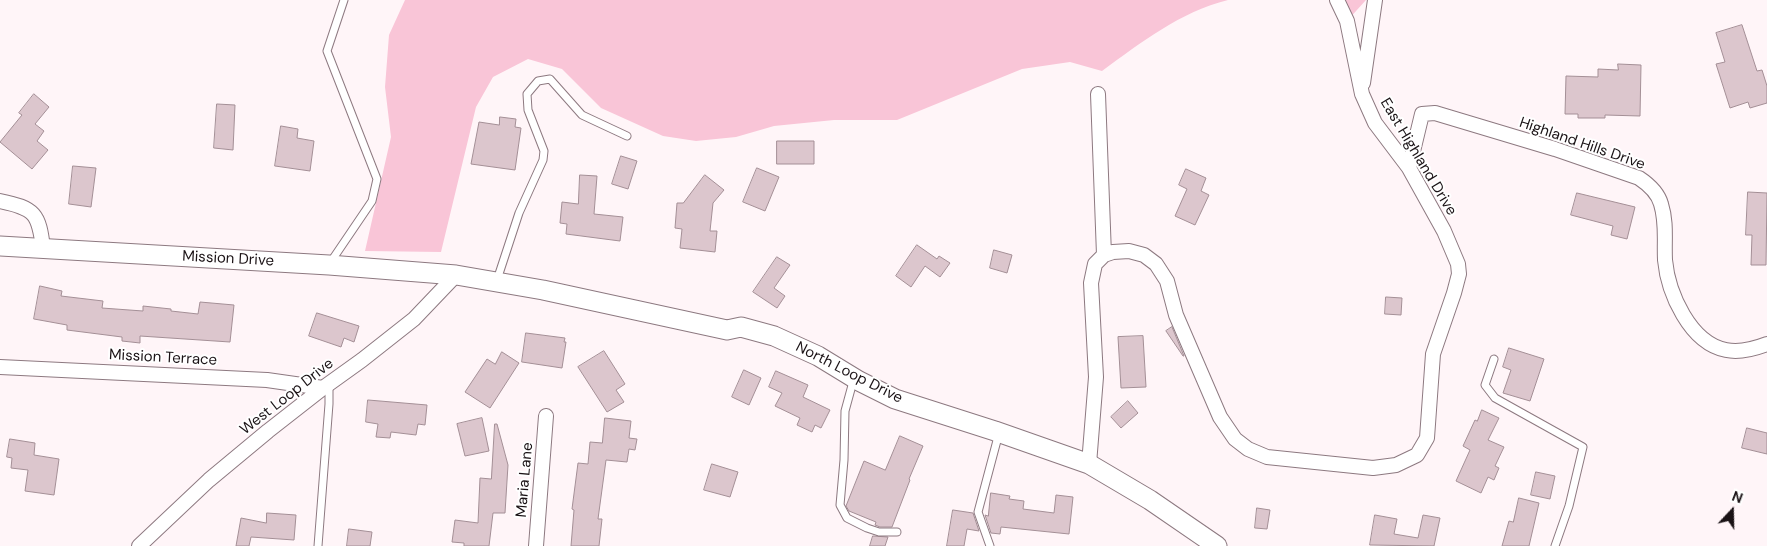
<!DOCTYPE html>
<html>
<head>
<meta charset="utf-8">
<style>
	body { margin:0 }
	#map { position:relative; width:1767px; height:546px; overflow:hidden; background:#fff5f8; font-family:"DM Sans",sans-serif }
	canvas { display:block }
	.north { position:absolute; left:1707px; top:486px; width:50px; height:50px; -webkit-text-stroke:4px #fff; paint-order:stroke; rotate:21deg; font-size:14px; font-weight:700; line-height:20px; text-align:center; color:#1a1215 }
	.north::after { content:''; display:block; margin:auto; width:18px; height:22px; background:#1a1215; clip-path:polygon(50% 0,100% 100%,50% 72%,0 100%) }
</style>
</head>
<body>
<div id="map">
<canvas width="1767" height="546"></canvas>
<div class="north">N</div>
</div>
<script>
const g = document.querySelector('canvas').getContext('2d');
g.lineJoin = 'round';
function fill(path, color) { g.fillStyle = color; g.fill(path, 'evenodd'); }
function strokePath(path, color, width, dash) { g.strokeStyle = color; g.lineWidth = width; g.lineCap = dash ? 'butt' : 'round'; g.setLineDash(dash || []); g.stroke(path); }
function label(font, color, halo, rows, align = 'center') {
  g.font = font + ' "DM Sans",sans-serif'; g.lineWidth = 4; g.setLineDash([]); g.textBaseline = 'middle'; g.strokeStyle = halo; g.fillStyle = color; for (const [text, x, y, turn = 0] of rows) {
    g.save(); g.translate(x, y); g.rotate((+turn || 0) * Math.PI / 180); g.textAlign = isNaN(turn) ? turn : align; if (halo) g.strokeText(text, 0, 0); g.fillText(text, 0, 0); g.restore();
  }
}
fill(new Path2D(`
	M405,0H1228C1180,12 1142,42 1102,71L1070,62L1022,69L897,120H834L774,126L736,137L696,141L663,136L601,108L562,69L528,59L493,77L476,107L441,252L365,251L391,137L385,87L389,35Z
	M1345,0H1366L1347,21Z`), '#f9c5d7');
const building = new Path2D(`
	M1742,25L1757,71L1762,70L1767,86V103L1750,108L1748,102L1730,108L1716,64L1725,62L1716,33Z
	M1618,64L1641,65L1640,116L1605,115V118H1578V114H1565L1566,76L1598,77V69L1618,70Z
	M34,94L49,107L35,124L44,131L37,141L48,150L32,169L0,142L22,115L19,113Z
	M217,104L235,105L233,150L214,148Z
	M500,117L516,119L515,127L521,128L515,170L471,164L479,122L499,125Z
	M281,126L298,129L297,138L314,141L310,171L275,166Z
	M777,141H814V164H777Z
	M621,156L637,161L628,189L612,184Z
	M73,166L96,168L91,207L69,204Z
	M757,168L779,177L765,211L743,202Z
	M1186,169L1206,178L1201,191L1209,195L1195,225L1175,216L1187,189L1179,185Z
	M580,175L597,176L594,214L623,217L620,241L566,234L567,224L560,223L562,202L578,204Z
	M705,175L724,190L713,203L710,231H717L715,252L680,248L682,229L675,228L677,203H683Z
	M1748,192L1767,193L1766,265H1751L1752,235H1746Z
	M1577,193L1635,207L1627,239L1611,235L1613,226L1571,215Z
	M917,245L937,259L939,256L950,263L940,277L925,266L911,287L896,276Z
	M994,250L1012,255L1007,273L990,268Z
	M777,257L790,265L774,288L785,296L777,308L753,292Z
	M40,286L62,291L61,296L103,301L102,308L143,311V306L171,309V311L198,314L200,302L234,305L230,342L140,336V343L122,341V337L67,330V325L34,319Z
	M1386,297L1402,298L1401,315L1385,314Z
	M317,313L359,326L354,342L344,338L341,347L309,336Z
	M1172,327L1184,356H1183L1166,331Z
	M526,333L565,338L564,342H566L562,368L522,362Z
	M1143,336L1146,387L1121,388L1118,337Z
	M1509,348L1544,359L1530,401L1503,393L1511,370L1503,367Z
	M604,351L625,384L616,390L624,402L607,412L578,367Z
	M502,352L519,363L490,408L465,392L487,359L495,364Z
	M744,370L761,378L749,405L732,397Z
	M776,371L808,385L803,397L830,410L821,428L815,425L812,432L797,425L800,418L775,406L782,393L769,387Z
	M368,400L427,405L425,425L418,424L416,435L391,432L390,438L376,437L378,424L366,422Z
	M1128,401L1138,413L1121,428L1111,417Z
	M1482,410L1499,418L1488,440L1504,447L1495,466L1499,468L1494,480L1488,477L1481,493L1456,481L1470,450L1463,446L1475,420L1477,421Z
	M482,418L489,451L465,456L457,424Z
	M605,418L631,421L629,438L637,439L635,450L629,449L627,462L606,460L598,519H602L599,546H571L574,510L572,509L578,463L588,464L590,442L602,443Z
	M495,424H497L508,465L505,513H493L489,546H464V543L452,542L455,520L478,523L480,478L491,479Z
	M1747,428L1767,433V454L1742,448Z
	M900,436L923,446L909,479L910,480L892,527H880L875,525L876,522L849,511L846,506L864,461L885,470Z
	M10,439L35,443L34,455L59,459L54,495L25,491L28,470L11,468L12,458L7,457Z
	M712,464L738,472L730,497L704,490Z
	M1536,472L1555,476L1550,499L1531,495Z
	M991,493L1010,496L1009,499L1024,501L1023,509L1054,513L1056,495L1073,497L1069,534L1001,527L1000,534L991,533L985,515L988,516Z
	M1519,498L1539,503L1529,546H1502L1509,521L1513,522Z
	M1257,508L1270,510L1267,529L1255,528Z
	M953,510L973,513L979,531L967,529L964,546H947Z
	M267,513L296,515L294,540L251,537L249,546H236L241,518L266,523Z
	M1375,515L1397,519L1394,534L1418,538L1423,515L1440,518L1434,546L1370,545Z
	M349,529L372,532L370,546H347Z
	M873,536L888,537L885,546H870Z`);
fill(building, '#dcc6cd');
strokePath(building, '#a48f96', 1);
const lane = new Path2D(`
	M330,263L372,201L377,179L327,51L344,0
	M497,280L519,213L543,160L544,151L528,110L527,94L538,81L550,79L582,115L627,136
	M1494,359L1485,385L1495,398L1583,447L1569,506L1555,546
	M854,378L845,411L844,460L840,505L847,518L867,528L879,532H897
	M318,546L329,404V384
	M990,546L978,512L999,433`);
const street = new Path2D(`
	M1363,83L1375,0
	M1098,94L1104,255
	M1409,168L1422,114L1435,113L1555,149L1639,178C1648,184 1658,193 1661,204C1667,223 1664,241 1665,260C1668,293 1690,343 1726,350C1740,353 1754,349 1767,344
	M0,201C35,208 39,214 43,248
	M0,367L267,380L323,388
	M1089,464L1096,377L1091,283L1095,264L1104,255L1113,252L1129,251L1144,255L1156,264L1167,281L1176,315L1220,417L1235,439L1248,449L1267,457L1373,468L1396,465L1417,455L1427,438L1433,354L1454,293L1459,274L1458,264L1444,231L1409,168L1375,123L1362,94L1347,21L1337,0
	M139,546L209,480L268,431L323,388L362,360L414,319L456,275
	M536,546L546,416`);
const secondary = new Path2D(`
	M0,246L329,265L456,275L543,290L727,330L741,327L774,336L818,356L859,381L895,399L995,431L1089,464L1150,500L1217,546`);
strokePath(lane, '#8d7980', 9);
strokePath(street, '#8d7980', 16);
strokePath(secondary, '#8d7980', 21);
strokePath(lane, '#fff', 7);
strokePath(street, '#fff', 14);
strokePath(secondary, '#fff', 19);
label('15px', '#1a1215', '#fff', [
	["Highland Hills Drive",1582,144,19],
	["East Highland Drive",1418,157,59],
	["Mission Drive",228,259,3],
	["Mission Terrace",163,358,3],
	["North Loop Drive",849,373,27],
	["West Loop Drive",287,397,-38],
	["Maria Lane",525,480,-85]
]);
</script>
</body>
</html>
